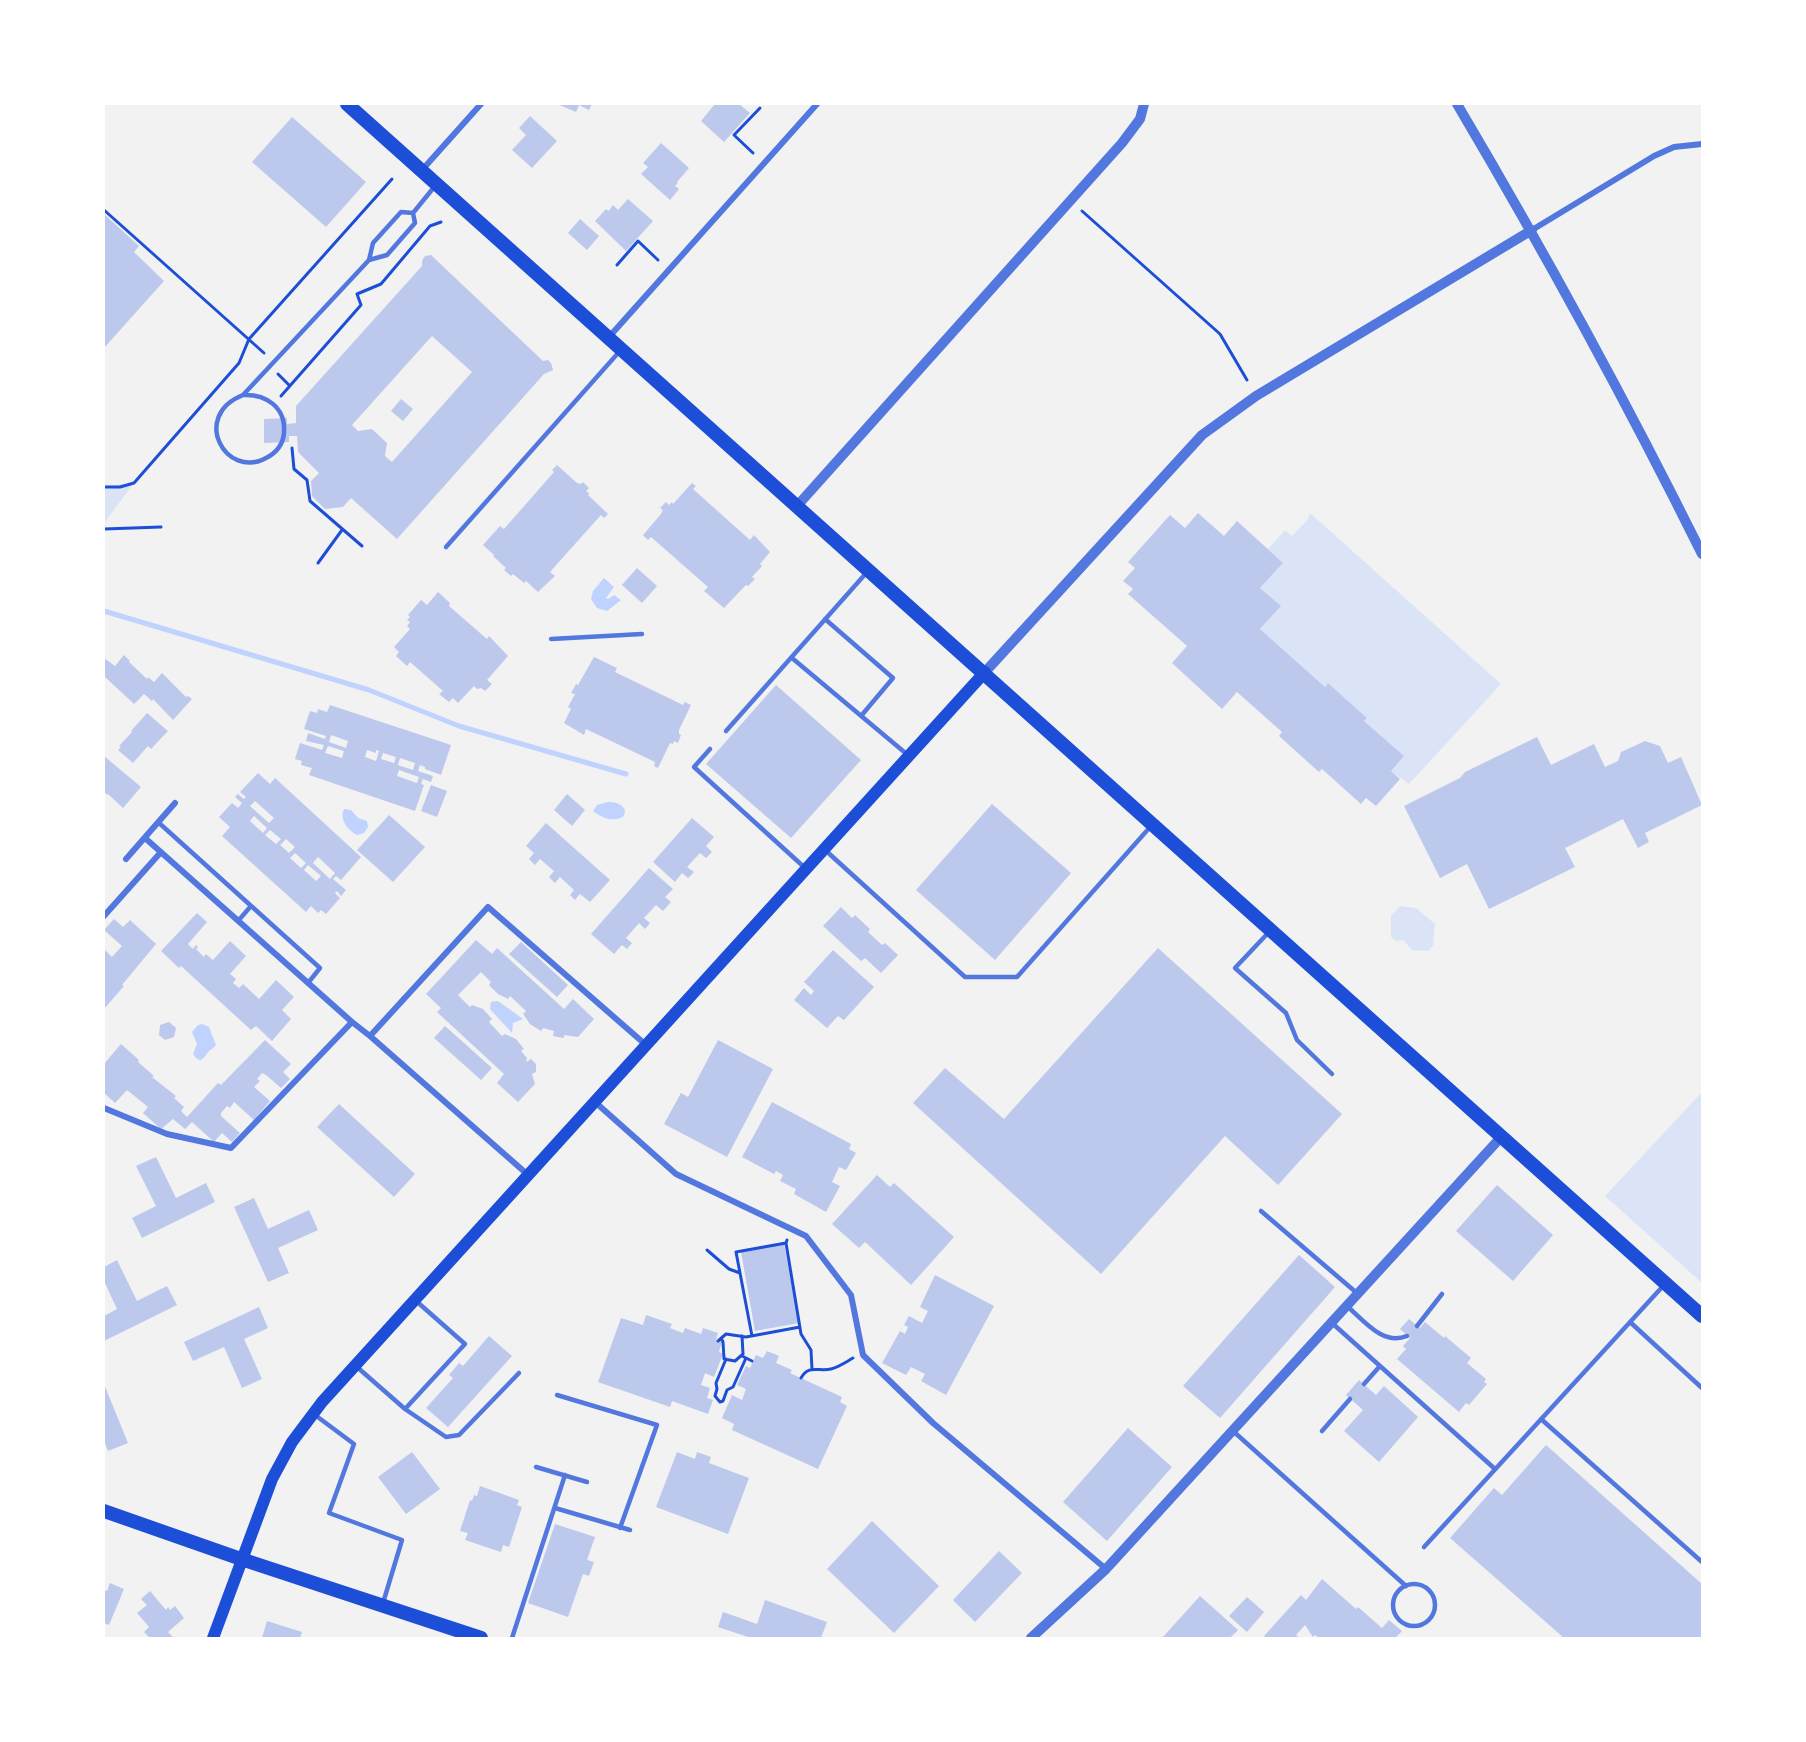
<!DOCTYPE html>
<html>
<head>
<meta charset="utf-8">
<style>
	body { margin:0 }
	#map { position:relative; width:1806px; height:1742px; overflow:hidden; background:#f2f2f2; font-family:"Titillium Web",sans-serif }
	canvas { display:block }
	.frame { position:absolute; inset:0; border:105px solid #fff; pointer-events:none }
</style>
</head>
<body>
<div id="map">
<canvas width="1806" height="1742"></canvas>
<div class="frame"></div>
</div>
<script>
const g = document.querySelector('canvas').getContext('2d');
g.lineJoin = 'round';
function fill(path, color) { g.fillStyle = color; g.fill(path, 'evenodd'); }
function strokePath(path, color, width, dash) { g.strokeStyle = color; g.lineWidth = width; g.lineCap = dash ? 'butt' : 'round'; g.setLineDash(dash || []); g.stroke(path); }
fill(new Path2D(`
	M134,483L104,523V486Z
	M1310,513L1501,684L1409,784L1391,771L1403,756L1364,721L1367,718L1328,683L1325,687L1260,629L1280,606L1260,588L1283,563L1268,549L1285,530L1292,536L1308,519Z
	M1400,906L1416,908L1435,924L1433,946L1428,951L1412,950L1403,940L1396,941L1391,937V916Z
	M1702,1092V1283L1605,1196Z`), '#dbe4f7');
fill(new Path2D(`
	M604,578L614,587L606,598L608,599L614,595L621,600L607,611L597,608L591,599L593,591Z
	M608,802C615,802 621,803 625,810L624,816C614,823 602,818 593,811L597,805Z
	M344,809L351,810L358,818L367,821L368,827L364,833L357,835C348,830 339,820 344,809Z
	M498,1001L523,1019L513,1023L512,1033L490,1009L491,1002Z
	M202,1024L209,1027L216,1045C214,1048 211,1049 209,1051C204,1057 201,1066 193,1054L197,1044L192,1032L198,1025Z`), '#bfd3fe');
strokePath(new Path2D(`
	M104,611L369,690L459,726L626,774`), '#bfd3fe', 5);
fill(new Path2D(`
	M557,104H592L589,110L579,105L576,112Z
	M715,104H739L750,113L724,142L701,121Z
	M530,116L557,141L532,168L512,150L526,135L519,128Z
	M292,117L366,182L326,227L252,162Z
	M661,143L689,168L677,182L678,183L675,186L679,189L670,200L641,174L648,167L643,163Z
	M628,199L653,221L626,251L595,221L606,209L609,211L613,205L618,210Z
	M104,214L139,246L134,252L164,281L104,348Z
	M580,219L599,236L587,250L568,233Z
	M431,255L543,361L548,360L551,363L553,370L544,374L397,539L351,498L343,507L325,509L312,496L311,481L319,473L298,452L297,436H289V442L264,443V419L287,418V424L296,423V406L422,266V261L425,256ZM432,336L472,372L392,462L385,456L387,443L372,429L358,431L352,425Z
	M401,399L413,409L403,421L391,411Z
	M557,465L577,483L581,484L583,482L589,488L586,491L589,493L588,495L608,514L604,518L601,515L550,572L555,576L538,592L526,581L524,583L513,574L511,576L504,570L506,568L493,556L494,555L483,545L500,526L504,529L554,472L552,470Z
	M692,483L696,486L693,489L750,540L754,535L770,552L760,564L762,566L752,577L755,579L748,586L746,585L724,608L704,591L708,587L651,537L648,540L643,535L661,514L663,510L660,508L666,502L669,505L672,502L673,504Z
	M1198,513L1224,536L1237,521L1283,563L1260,588L1281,606L1260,629L1325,687L1328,683L1367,718L1364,721L1404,756L1391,771L1400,779L1376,806L1366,798L1361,804L1322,769L1319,772L1279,736L1282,732L1237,692L1222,709L1172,663L1187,646L1128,594L1133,589L1123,581L1135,568L1128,562L1170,515L1185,528Z
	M637,568L657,586L642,603L622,585Z
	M438,592L450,603L449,606L487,639L489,636L508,656L487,680L492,684L485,691L481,688L477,689L474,686L458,703L453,698L449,702L439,694L443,691L410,662L407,666L396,656L399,652L394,647L410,629L407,626L410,622L407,620L410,617L408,615L421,600L427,605Z
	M124,655L130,661L129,662L147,679L148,677L154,682L162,673L186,697L188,696L192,699L173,720L153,699L152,701L144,694L134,704L105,677L104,679V658L115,666Z
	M594,657L617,668L615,672L683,705L685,702L691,705L679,730V734L681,735L678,743L674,741L673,744L670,743L658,768L654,766L655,762L586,729L584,735L564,723L571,709L568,707L575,694L571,693L576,684L578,685Z
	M776,685L861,760L791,838L706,764Z
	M330,705L451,745L441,775L425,769V767L420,765L418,771L433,776L431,782L423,779L421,784L424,785L415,811L309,775L312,768L301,765L302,761L295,759L300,743L322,750L324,745L306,741L308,733L325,739L326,736L304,729L310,711L317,713L318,709L327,712ZM331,735L348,741L346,748L329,742ZM328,746L344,751L342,758L325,753ZM367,750L376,753V750L379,751L376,761L365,757ZM383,753L396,757L394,763L381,759ZM400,758L415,763L413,770L398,765ZM399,770L419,777L417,783L397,776Z
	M147,713L168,731L151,749L148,746L133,763L118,750L121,747L119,746L132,732L131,731Z
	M1537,737L1551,765L1594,744L1605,767L1618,761L1621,752L1645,741L1660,746L1668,763L1681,757L1702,805L1645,833L1649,842L1638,848L1623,819L1565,848L1575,867L1489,909L1467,864L1440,878L1404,806L1460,778L1465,772Z
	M104,756L141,787L123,808L108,794V795L104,792Z
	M258,773L270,784L275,778L361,857L341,880L336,876L333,879L346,890L341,896L337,891L335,893L340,898L326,914L321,910L318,913L311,906L306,912L222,836L230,827L219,817L232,803L238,808L242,803L235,797L238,794L244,799L246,797L240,792ZM255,801L274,818L269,823L250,806ZM254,816L267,828L263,833L250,821ZM270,830L281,839L276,844L265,835ZM286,839L295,847L289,853L280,845ZM295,853L306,863L301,868L290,858ZM318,857L335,873L330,879L313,863ZM308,865L321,876L316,881L304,870Z
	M431,785L447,791L437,817L421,811Z
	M567,794L585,810L572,826L554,810Z
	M992,804L1071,873L995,960L916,890Z
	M389,815L425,847L393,882L357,850Z
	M692,818L714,837L706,846L712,852L706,858L700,853L687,867L694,872L688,878L682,873L675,882L653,862Z
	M546,823L610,880L590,902L580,894L575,900L570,895L574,890L560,877L555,883L549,877L554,871L540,859L535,865L529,859L534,853L526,846Z
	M649,868L673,889L665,897L671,902L663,911L656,905L644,918L650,923L645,929L639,923L626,938L632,943L627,949L622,945L614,954L591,934Z
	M841,907L852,918L855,915L870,929L868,932L882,945L885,943L898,955L881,973L865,958L861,961L823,926Z
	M197,913L207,922L188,944L193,949L196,945L198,947L196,949L204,957L206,954L213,960L230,941L246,956L230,974L236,979L233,983L239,988L243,984L259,999L276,980L294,997L282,1010L291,1019L272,1041L256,1026L251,1030L181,966L179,968L161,951Z
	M114,919L123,927L130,920L156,944L122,985L124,986L104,1009V949L112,957L122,946L104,930Z
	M476,940L492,954L497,948L564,1009L573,999L594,1019L578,1037L564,1035V1038L553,1036L554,1031L543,1028L541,1031L530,1024L523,1014L526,1011L510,996L508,999L498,994L489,985L491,982L481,972L458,995L470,1007L472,1005L483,1009L492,1019L489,1022L502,1036L505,1034L516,1039L524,1049L521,1051L527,1058L526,1062L531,1059L536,1064V1072L532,1074L535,1084L518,1102L497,1083L504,1074L437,1012L441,1008L426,994Z
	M521,942L568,985L557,997L509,954Z
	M1158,948L1342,1114L1278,1185L1225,1136L1101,1274L913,1103L945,1068L1004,1119Z
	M833,950L874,987L844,1020L838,1016L827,1028L794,1000L804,988L811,995L814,991L804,982Z
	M169,1022L176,1028L174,1037L165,1040L159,1035L160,1025Z
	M445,1026L492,1068L481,1080L434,1038Z
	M265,1040L291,1064L283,1072L290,1079L281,1088L266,1075L262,1073L257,1079L260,1081L254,1087L270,1101L254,1120L234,1102L230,1108L227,1106L221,1113V1116L240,1133L232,1142L222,1133L214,1142L192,1122L185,1129L173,1119L161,1129L143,1113L148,1107L127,1090L115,1103L104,1093V1064L121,1044L139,1060L138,1062L154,1076L152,1077L176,1096L174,1098L184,1107L181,1111L187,1117L218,1083L221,1085Z
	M718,1040L773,1069L727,1157L664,1124L681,1093L688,1097Z
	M772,1102L851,1144L849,1149L856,1153L846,1170L839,1167L832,1182L840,1186L826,1212L794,1194L796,1189L780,1181L783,1175L776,1171L774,1174L742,1157Z
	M339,1104L415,1174L394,1197L317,1127Z
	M156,1157L176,1198L206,1183L215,1202L142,1238L132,1218L156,1206L136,1166Z
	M877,1175L890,1187L894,1183L954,1237L911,1285L865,1242L859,1248L832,1224Z
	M1497,1185L1553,1235L1513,1281L1456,1231Z
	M254,1198L268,1229L309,1210L318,1230L278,1248L289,1273L268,1282L234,1207Z
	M784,1244L799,1323L755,1331L741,1252Z
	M1299,1255L1335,1287L1220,1418L1183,1386Z
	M117,1260L137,1301L167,1286L177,1305L104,1341V1316L117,1309L104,1281V1267Z
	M935,1275L994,1306L946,1395L921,1381L925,1374L911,1367L906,1375L882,1363L900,1331L905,1334L908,1327L904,1325L909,1316L922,1323L928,1311L920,1307Z
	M259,1307L268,1328L244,1339L262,1379L242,1388L224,1347L193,1361L184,1342Z
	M646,1315L672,1324L670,1328L683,1333L685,1328L701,1334L703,1328L718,1333L716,1340L722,1342L719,1352L723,1354L714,1377L705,1373L701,1385L710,1388L707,1398L713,1400L708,1414L672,1401L670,1407L598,1382L621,1318L643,1325Z
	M1409,1319L1420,1328L1425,1322L1444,1338L1445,1336L1471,1358L1467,1363L1486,1379L1484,1382L1487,1384L1469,1405L1466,1403L1459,1412L1397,1359L1406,1349L1403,1346L1410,1338L1400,1329Z
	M489,1336L512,1356L448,1427L426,1408L453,1378L449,1375L459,1363L463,1366Z
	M767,1351L779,1356L776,1363L792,1370L790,1373L842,1397L840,1402L847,1406L818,1469L732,1430L734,1424L722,1418L732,1395L742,1400L746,1389L737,1385L746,1366L750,1368L756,1355L763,1358Z
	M1359,1380L1376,1395L1384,1386L1418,1417L1379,1462L1344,1431L1363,1410L1346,1395Z
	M104,1384L128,1443L108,1451L104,1440Z
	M1128,1428L1172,1467L1107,1541L1063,1502Z
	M1546,1445L1702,1584V1638H1564L1450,1538L1494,1488L1502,1495Z
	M412,1452L440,1489L406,1514L378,1477Z
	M677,1452L695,1459L697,1452L711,1457L709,1463L749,1478L728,1534L656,1507Z
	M480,1486L519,1500L517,1505L522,1507L509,1547L503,1545L501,1552L465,1540L468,1533L460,1531L470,1500L472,1501L474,1495L477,1496Z
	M872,1521L939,1586L894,1633L827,1569Z
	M555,1524L595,1537L587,1560L594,1562L589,1576L583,1574L568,1617L528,1603Z
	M999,1551L1022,1573L975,1622L953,1600Z
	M1322,1579L1356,1609L1358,1607L1382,1628L1389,1620L1402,1631L1395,1638H1319L1315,1635L1313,1637L1305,1625L1296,1635L1300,1638H1267L1264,1636L1301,1595L1306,1600Z
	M110,1583L124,1589L109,1625L104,1623V1590L107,1591Z
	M150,1591L166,1610L168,1607L170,1610L175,1606L184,1618L168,1632L174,1638H150L144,1632L149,1627L137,1613L147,1605L141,1599Z
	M1200,1596L1238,1630L1230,1638H1162Z
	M1247,1597L1264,1612L1247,1632L1229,1616Z
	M765,1600L827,1622L821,1638H751L718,1627L723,1612L757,1624Z
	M267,1621L302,1632L300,1638H262Z`), '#bdc9ec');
strokePath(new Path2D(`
	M753,153L734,135L760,108
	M104,210L264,353
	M1082,211L1220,334L1247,380
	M617,265L638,241L658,260
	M278,374L289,385
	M281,396L361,305L357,294L381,284L430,226L441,222
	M292,448L294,469L307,480L310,501L362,546
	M104,487H120L134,483L239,363L249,339L392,179
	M104,529L161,527
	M318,563L342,530
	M787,1240L786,1243L801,1334L811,1350L812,1369
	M707,1250L729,1269L740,1273
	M752,1336L736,1252L786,1243
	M721,1338L723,1342L724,1359L735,1361L743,1354L742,1336
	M718,1341L726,1334L746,1337L800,1327
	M742,1356L752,1361
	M726,1359L716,1383L717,1389L715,1396L720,1402L723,1401L727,1390L733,1387L746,1358
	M801,1378C809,1364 818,1372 831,1369C839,1367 846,1362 853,1358`), '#1d4ed8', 3);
strokePath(new Path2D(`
	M369,260L373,243L401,212L413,213
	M243,395C266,394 286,407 284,433C283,444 276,453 266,458C226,480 190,416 243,395L369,260L387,255L415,223L413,213L435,186
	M446,547L619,352
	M825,619L893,678L861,716
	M551,639L642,634
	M792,658L909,756
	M726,731L868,571
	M710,749L694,767L804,867
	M158,822L320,968L308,983
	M824,849L965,977H1017L1151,826
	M238,921L251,906
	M1269,932L1235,968L1286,1013L1297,1040L1332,1074
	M1261,1211L1358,1294
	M1347,1306C1364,1321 1383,1346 1407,1336
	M1630,1322L1702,1388
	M1332,1323L1495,1469
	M1417,1326L1442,1294
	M357,1367L405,1409L465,1344L415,1300
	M1364,1384L1380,1366
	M557,1395L657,1425L620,1528
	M405,1409L446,1437L459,1435L519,1373
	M315,1415L354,1444L329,1513L402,1540L383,1603
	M1541,1419L1702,1562
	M1233,1431L1406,1586
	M1322,1431L1350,1399
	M536,1467L587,1482
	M555,1508L630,1530
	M1424,1547L1664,1285
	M1393 1605a21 21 0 1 1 42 0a21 21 0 1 1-42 0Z
	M512,1638L565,1475`), '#5277de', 4.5);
strokePath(new Path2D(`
	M422,170L481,104
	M1532,230L1654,156L1674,147L1702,144
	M609,337L817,104
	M145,838L352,1022L370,1036L527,1174
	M126,859L175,803
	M104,916L161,852
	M370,1036L488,907L646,1045
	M595,1102L676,1174L806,1236L851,1295L863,1355L933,1423L1106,1569
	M104,1108L167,1134L231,1148L352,1022`), '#5277de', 6);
strokePath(new Path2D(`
	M1457,104C1544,251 1626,401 1702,554
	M797,506L1122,143L1140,119L1144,104
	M985,672L1202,435L1256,396L1532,230
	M1031,1638L1106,1569L1502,1136`), '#5277de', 10);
strokePath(new Path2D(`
	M213,1638L272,1479L292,1442L322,1402L985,672`), '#1d4ed8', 12);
strokePath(new Path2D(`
	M347,104L1702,1316
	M104,1511L241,1559L481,1638`), '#1d4ed8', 14);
</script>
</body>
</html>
